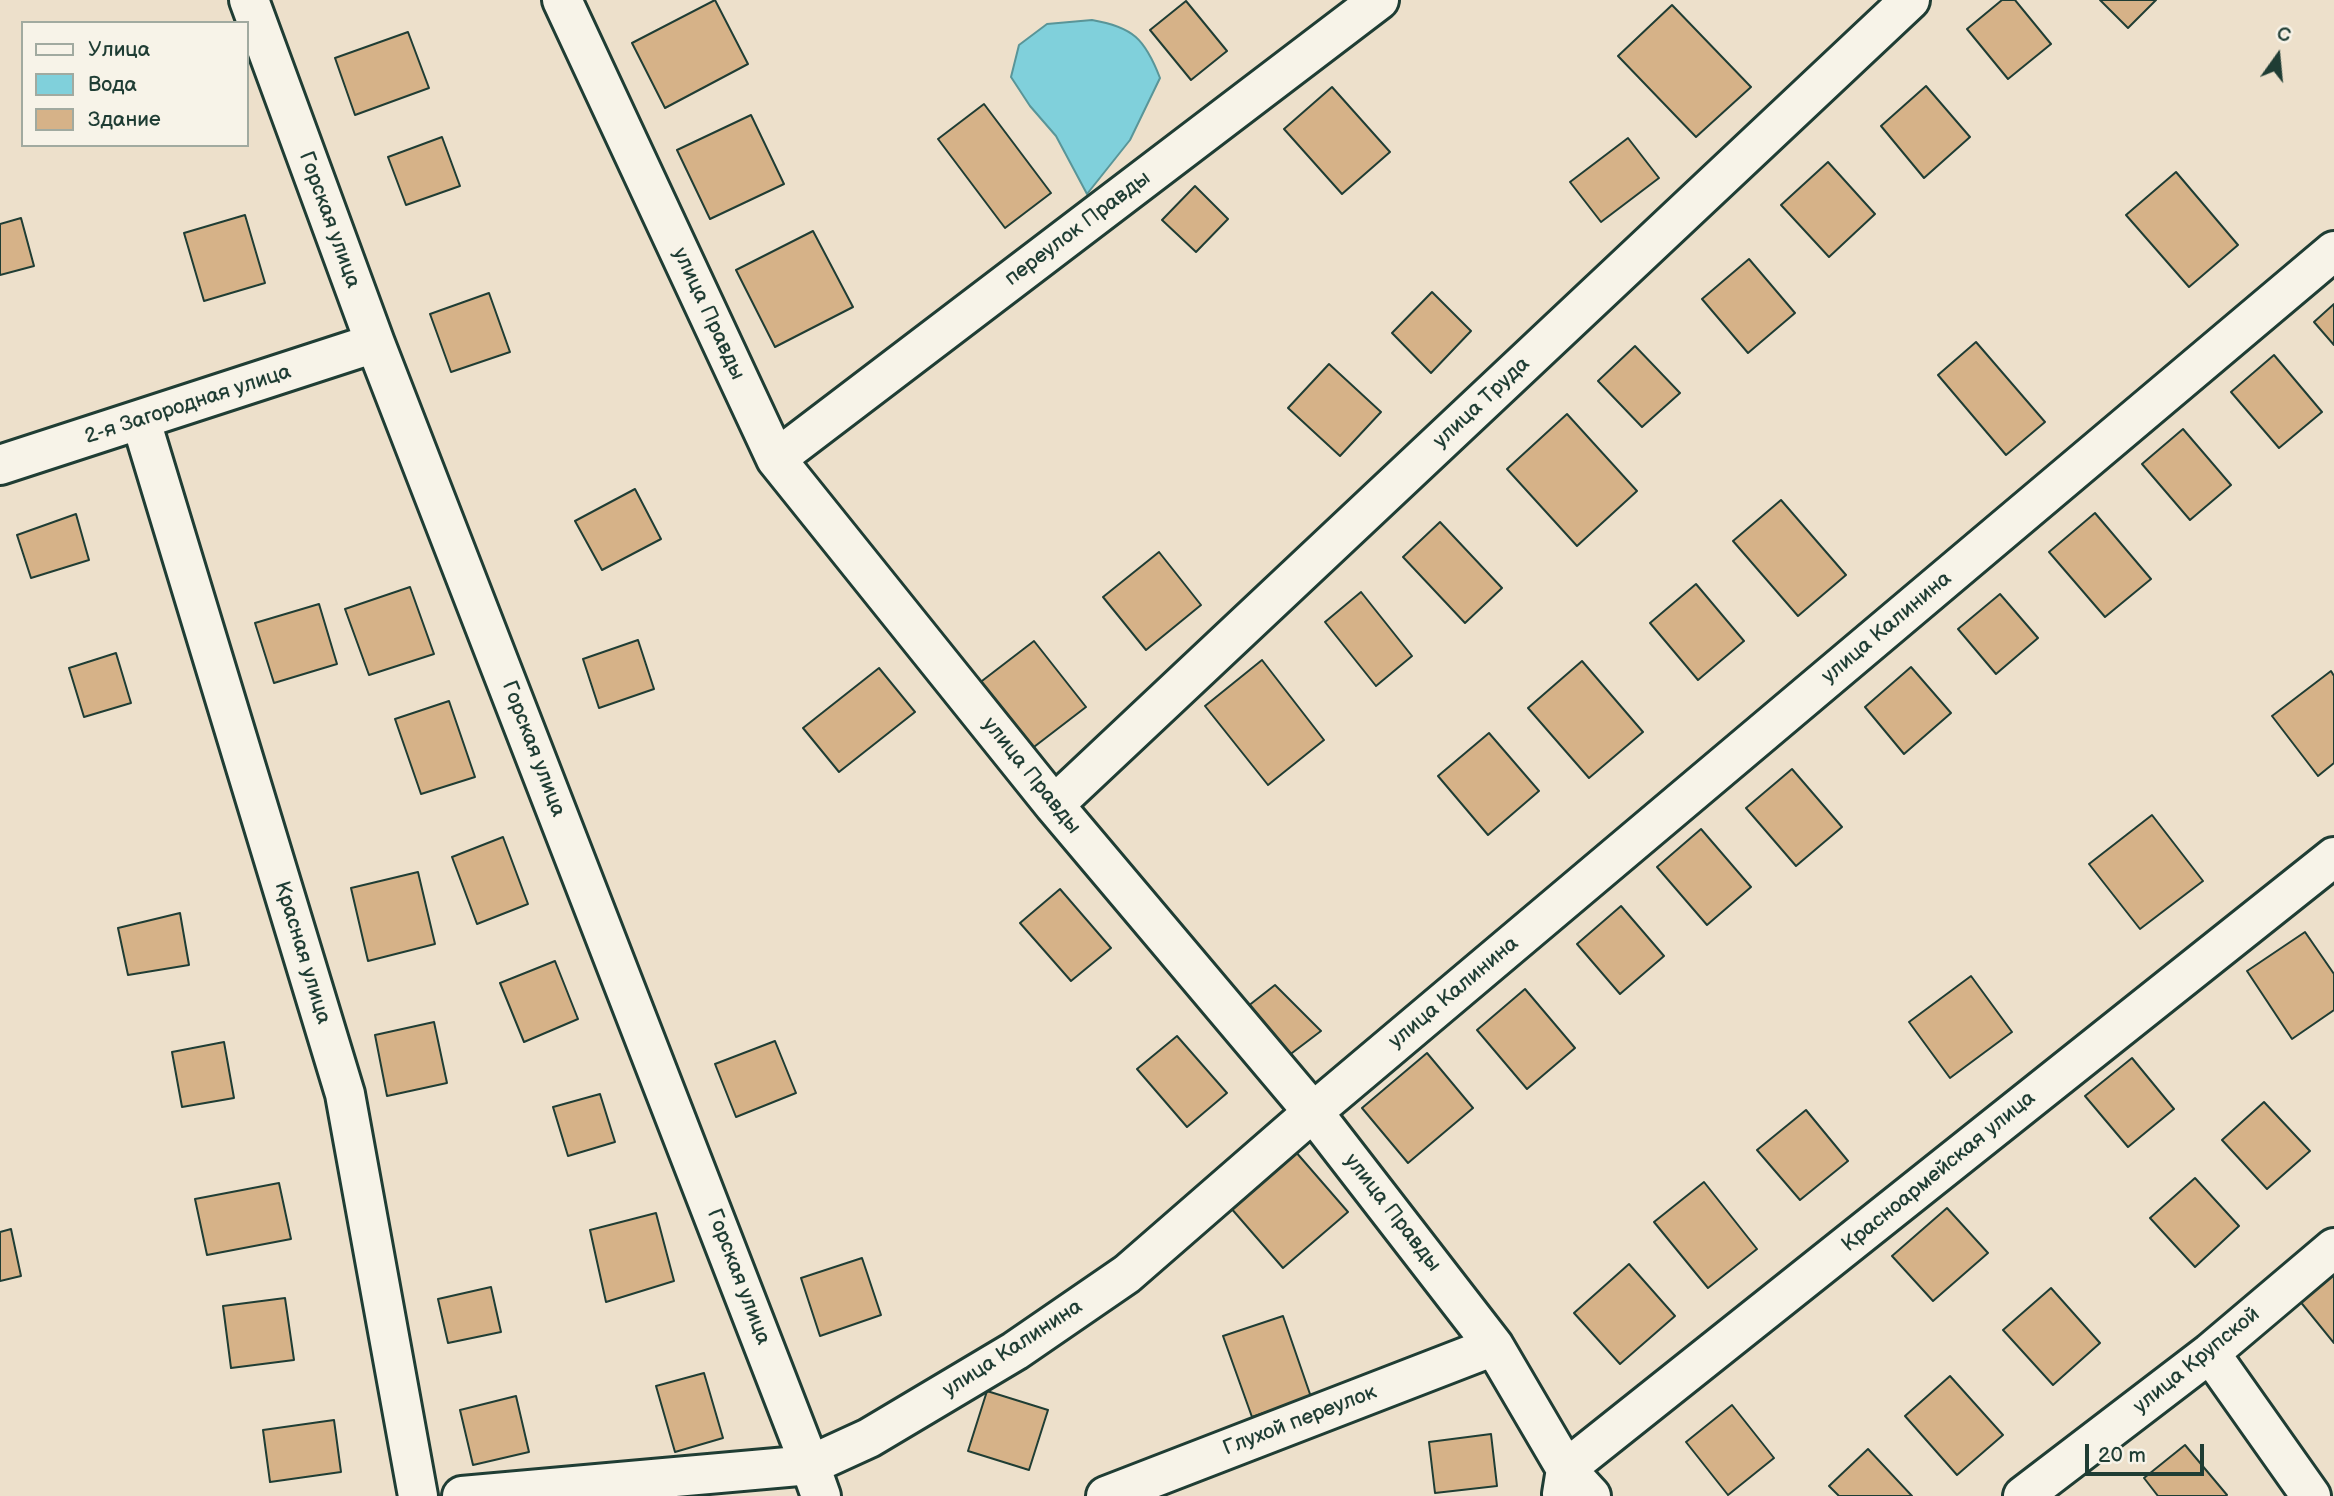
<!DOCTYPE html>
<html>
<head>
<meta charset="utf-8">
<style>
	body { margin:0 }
	#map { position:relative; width:2334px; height:1496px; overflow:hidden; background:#ede0cb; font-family:"Balsamiq Sans",sans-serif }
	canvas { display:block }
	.legend { position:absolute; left:21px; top:21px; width:228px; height:126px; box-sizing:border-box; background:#f7f3e8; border:2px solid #a1aaa0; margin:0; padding:9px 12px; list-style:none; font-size:21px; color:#1f3d34 }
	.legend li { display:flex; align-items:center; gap:14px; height:35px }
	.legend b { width:35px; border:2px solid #a1aaa0 }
	.north { position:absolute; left:2243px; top:21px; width:70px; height:70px; -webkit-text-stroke:5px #f7f3e8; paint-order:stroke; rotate:15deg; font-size:19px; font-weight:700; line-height:28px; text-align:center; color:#1f3d34 }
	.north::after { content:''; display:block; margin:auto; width:24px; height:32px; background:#1f3d34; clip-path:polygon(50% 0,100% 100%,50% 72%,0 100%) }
	.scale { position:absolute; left:2085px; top:1444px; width:119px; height:32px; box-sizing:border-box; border:4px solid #1f3d34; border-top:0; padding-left:9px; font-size:21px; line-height:24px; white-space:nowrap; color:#1f3d34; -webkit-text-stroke:5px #f7f3e8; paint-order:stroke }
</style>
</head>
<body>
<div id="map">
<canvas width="2334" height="1496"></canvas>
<ul class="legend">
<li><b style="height:9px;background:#f7f3e8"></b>Улица</li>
<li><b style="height:19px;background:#80d0db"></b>Вода</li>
<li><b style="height:19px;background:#d6b288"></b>Здание</li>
</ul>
<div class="north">С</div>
<div class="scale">20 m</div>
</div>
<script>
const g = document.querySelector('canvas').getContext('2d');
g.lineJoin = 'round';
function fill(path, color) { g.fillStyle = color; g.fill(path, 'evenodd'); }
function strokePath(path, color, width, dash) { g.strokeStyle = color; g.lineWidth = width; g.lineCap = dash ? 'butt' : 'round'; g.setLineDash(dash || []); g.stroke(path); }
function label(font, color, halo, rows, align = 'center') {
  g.font = font + ' "Balsamiq Sans",sans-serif'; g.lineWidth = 6; g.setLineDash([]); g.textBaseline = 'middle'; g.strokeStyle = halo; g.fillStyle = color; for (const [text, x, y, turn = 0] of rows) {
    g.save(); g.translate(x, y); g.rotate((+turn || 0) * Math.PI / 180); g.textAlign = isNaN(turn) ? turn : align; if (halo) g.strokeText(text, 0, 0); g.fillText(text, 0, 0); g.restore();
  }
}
const water = new Path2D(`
	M1092,20C1133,27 1145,39 1160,78L1130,140L1087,194L1056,136L1030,106L1011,77L1019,45L1047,24Z`);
fill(water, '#80d0db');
strokePath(water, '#599598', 2);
const building = new Path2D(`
	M715,0L748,64L665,108L632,43Z
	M2002,0H2015L2051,44L2008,79L1967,29Z
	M2100,0H2156L2128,28Z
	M1186,1L1227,51L1191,80L1150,30Z
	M1672,5L1751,87L1696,137L1618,56Z
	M408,32L429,88L355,115L335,58Z
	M1926,86L1970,137L1924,178L1881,126Z
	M1332,87L1390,152L1342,194L1284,129Z
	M984,104L1051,193L1005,228L938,139Z
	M751,115L784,184L710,219L677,150Z
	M442,137L460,186L406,205L388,157Z
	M1628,138L1659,178L1601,222L1570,182Z
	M1828,162L1875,214L1829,257L1781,205Z
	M2176,172L2238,245L2189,287L2126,215Z
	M1195,186L1228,219L1196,252L1162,220Z
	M245,215L265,283L204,301L184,233Z
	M21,218L34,266L0,275V224Z
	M813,231L853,307L775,347L736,270Z
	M1749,259L1795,313L1748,353L1702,299Z
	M1432,292L1471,331L1431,373L1392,333Z
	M489,293L510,352L451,372L430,314Z
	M2334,304V345L2314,322Z
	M1976,342L2045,422L2006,455L1938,375Z
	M1635,346L1680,393L1642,427L1598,381Z
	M2274,355L2322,412L2279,448L2231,392Z
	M1329,364L1381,412L1340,456L1288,408Z
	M1567,414L1637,491L1577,546L1507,469Z
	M2183,429L2231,485L2190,520L2142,464Z
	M635,489L661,539L602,570L575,521Z
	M1781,500L1846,575L1798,616L1733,541Z
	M2095,513L2151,579L2105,617L2049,552Z
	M76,514L89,560L31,578L17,535Z
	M1440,522L1502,588L1465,623L1403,557Z
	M1159,552L1201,605L1146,650L1103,597Z
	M1696,584L1744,641L1698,680L1650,623Z
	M410,587L434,654L369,675L345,609Z
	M1361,592L1412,656L1376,686L1325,622Z
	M2000,594L2038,638L1996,674L1958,629Z
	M319,604L337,664L274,683L255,623Z
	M638,640L654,689L599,708L583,659Z
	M1034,641L1086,707L1030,750L978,684Z
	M116,653L131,703L84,717L69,668Z
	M1262,660L1324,740L1268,785L1205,706Z
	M1582,661L1643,732L1589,778L1528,708Z
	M1911,667L1951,713L1904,754L1865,707Z
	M879,668L915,712L839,772L803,728Z
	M2331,671L2334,676V763L2318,776L2272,716Z
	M449,701L475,777L421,794L395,719Z
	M1489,733L1539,791L1488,835L1438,776Z
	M1792,769L1842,827L1796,866L1746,808Z
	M2152,815L2203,881L2140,929L2089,864Z
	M1701,829L1751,887L1707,925L1657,867Z
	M503,837L528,904L477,924L452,857Z
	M418,872L435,944L368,961L351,888Z
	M1060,889L1111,948L1071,981L1020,923Z
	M1621,906L1664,956L1620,994L1577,944Z
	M180,913L189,965L128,975L118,928Z
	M2305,932L2334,974V1010L2292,1039L2247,971Z
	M555,961L578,1019L524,1042L500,983Z
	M1971,976L2012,1032L1950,1078L1909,1022Z
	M1275,985L1321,1031L1288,1056L1243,1010Z
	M1525,989L1575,1048L1527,1089L1477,1030Z
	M434,1022L447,1083L387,1096L375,1035Z
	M1177,1036L1227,1093L1187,1127L1137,1069Z
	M775,1041L796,1093L736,1117L715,1064Z
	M224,1042L234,1098L182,1107L172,1052Z
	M1427,1053L1473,1108L1408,1163L1362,1108Z
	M2132,1058L2174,1109L2128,1147L2085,1096Z
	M600,1094L615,1142L568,1156L553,1107Z
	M2264,1102L2310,1151L2267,1189L2222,1140Z
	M1806,1110L1848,1161L1800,1200L1757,1150Z
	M1295,1151L1348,1212L1283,1268L1230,1207Z
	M2195,1178L2239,1226L2195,1267L2150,1218Z
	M1704,1182L1757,1249L1708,1288L1654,1222Z
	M279,1183L291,1239L207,1255L195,1199Z
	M1947,1208L1988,1253L1933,1301L1892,1256Z
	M656,1213L674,1281L606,1302L590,1230Z
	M11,1229L21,1276L0,1281V1232Z
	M862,1258L881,1315L820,1336L801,1278Z
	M1629,1264L1675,1316L1620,1364L1574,1313Z
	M2334,1271V1343L2299,1300Z
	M491,1287L501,1332L448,1343L438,1299Z
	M2051,1288L2100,1343L2053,1385L2003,1330Z
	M285,1298L294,1360L231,1368L223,1306Z
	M1283,1316L1311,1397L1252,1417L1223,1336Z
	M704,1373L723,1438L675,1452L656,1386Z
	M1950,1376L2003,1435L1957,1475L1905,1416Z
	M987,1391L1048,1410L1029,1470L968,1451Z
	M516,1396L529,1452L473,1465L460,1410Z
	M1732,1405L1774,1458L1728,1495L1686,1442Z
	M334,1420L341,1472L270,1482L263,1430Z
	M1491,1434L1497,1486L1435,1493L1429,1442Z
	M2185,1445L2227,1495L2226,1496H2158L2144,1478Z
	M1868,1449L1912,1496H1839L1829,1486Z`);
fill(building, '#d6b288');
strokePath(building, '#1f3d34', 2);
const minor = new Path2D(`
	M562,0L776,459L1054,805L1313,1112L1494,1346L1566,1469L1591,1496
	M141,421L345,1094L418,1496
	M776,459L1379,0
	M1054,805L1910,0
	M2210,1353L2311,1496
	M1562,1494L1566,1469L2334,857
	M462,1496L810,1465
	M1106,1496L1494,1346
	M2023,1496L2210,1353L2334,1248`);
const tertiary = new Path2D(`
	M249,0L375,343L810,1465
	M0,465L375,343`);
const secondary = new Path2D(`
	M821,1496L810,1465L869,1438L1015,1351L1127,1274L1313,1112L2334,251`);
strokePath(minor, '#1f3d34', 44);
strokePath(tertiary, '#1f3d34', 44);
strokePath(secondary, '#1f3d34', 44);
strokePath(minor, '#f7f3e8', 38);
strokePath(tertiary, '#f7f3e8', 38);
strokePath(secondary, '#f7f3e8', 38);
label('21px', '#1f3d34', '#f7f3e8', [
	["Горская улица",329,220,70],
	["переулок Правды",1078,229,-37],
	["улица Правды",708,314,65],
	["улица Труда",1482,403,-43],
	["2-я Загородная улица",188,405,-18],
	["улица Калинина",1887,628,-40],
	["Горская улица",533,749,69],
	["улица Правды",1031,776,51],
	["Красная улица",302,953,73],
	["улица Калинина",1454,993,-40],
	["Красноармейская улица",1939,1172,-39],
	["улица Правды",1392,1213,52],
	["Горская улица",738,1277,69],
	["улица Калинина",1013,1349,-33],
	["улица Крупской",2197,1361,-39],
	["Глухой переулок",1300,1421,-21]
]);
</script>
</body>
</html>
